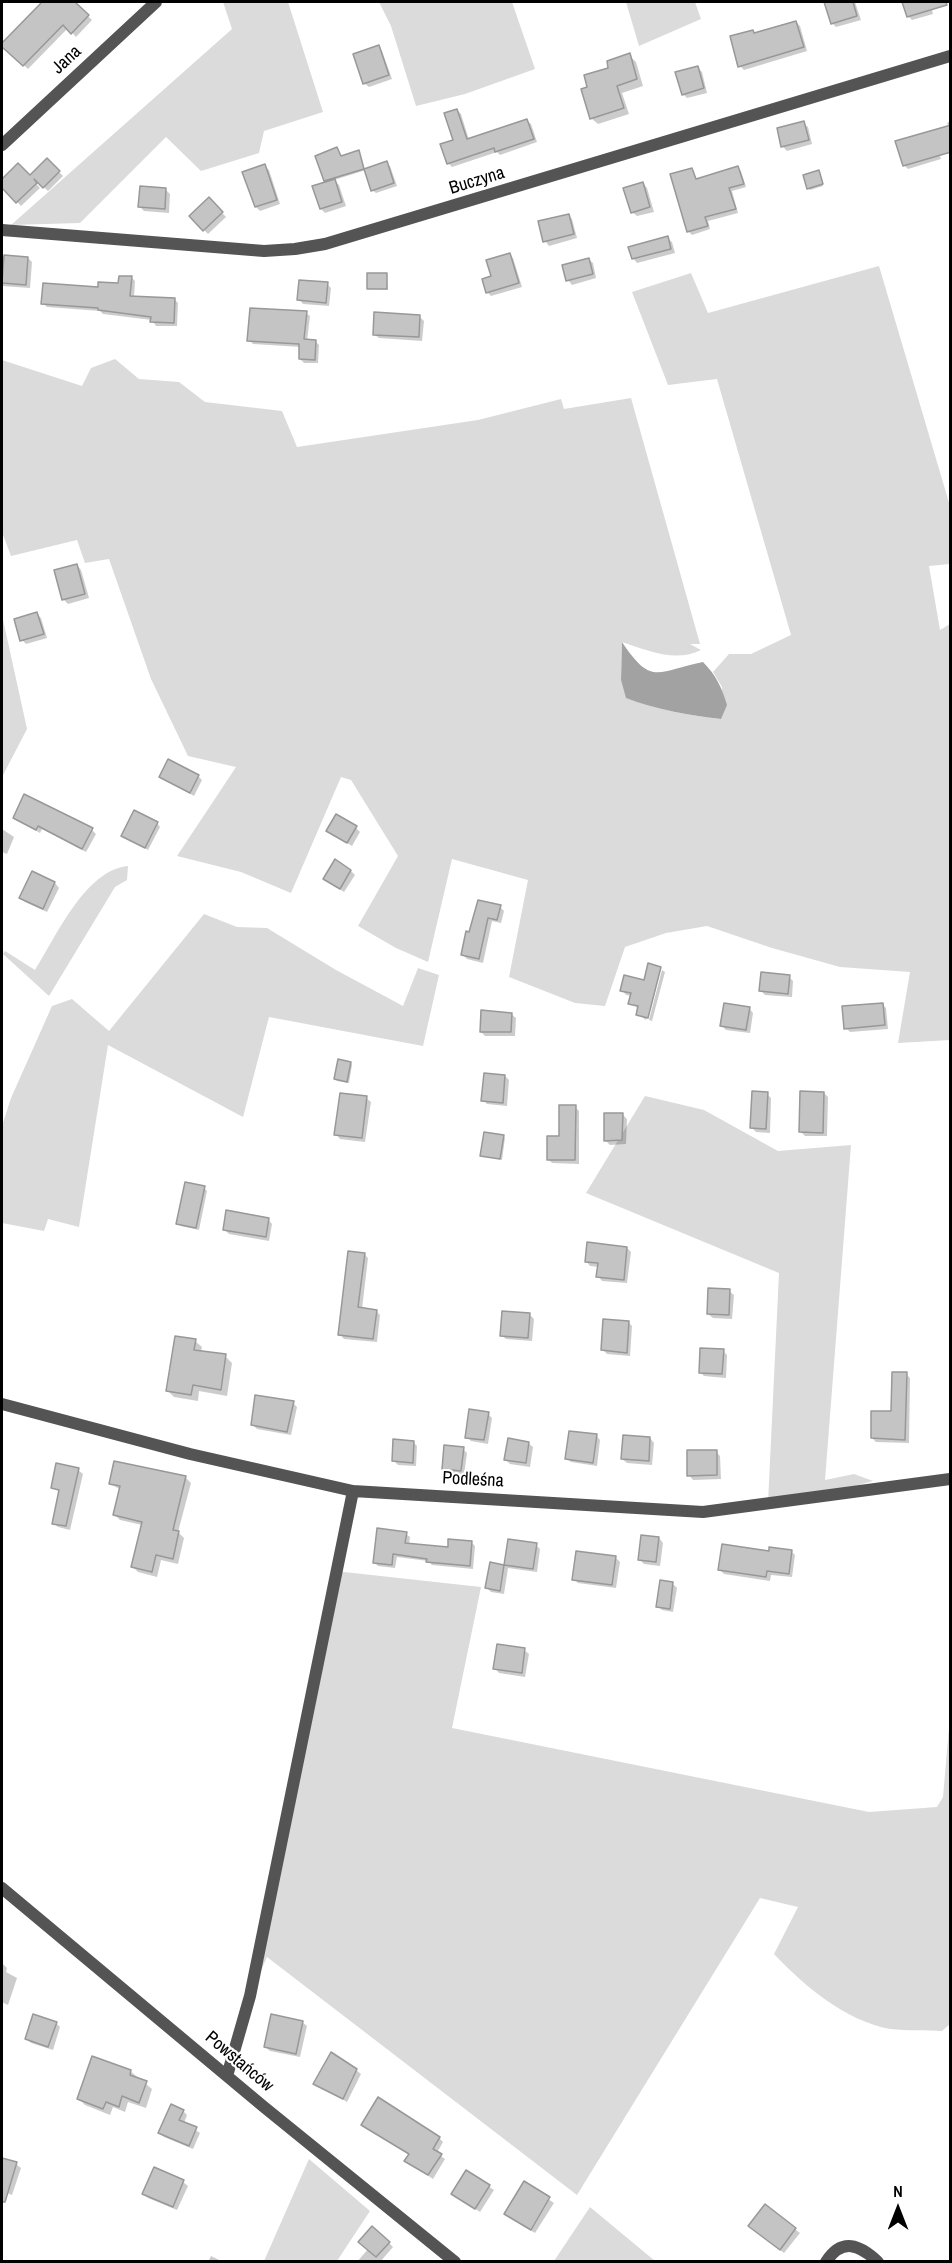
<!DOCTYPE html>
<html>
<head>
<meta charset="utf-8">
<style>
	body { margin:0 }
	#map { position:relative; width:952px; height:2263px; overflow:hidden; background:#fff; font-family:"Archivo Narrow",sans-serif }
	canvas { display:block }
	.frame { position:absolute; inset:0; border:3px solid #000; pointer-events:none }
	.north { position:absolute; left:868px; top:2179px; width:60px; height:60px; -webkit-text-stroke:4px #fff; paint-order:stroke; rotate:0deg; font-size:16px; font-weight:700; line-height:24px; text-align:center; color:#000 }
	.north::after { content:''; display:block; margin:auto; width:21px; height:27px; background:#000; clip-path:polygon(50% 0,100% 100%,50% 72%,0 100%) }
</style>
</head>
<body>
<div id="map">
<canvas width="952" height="2263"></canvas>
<div class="frame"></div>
<div class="north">N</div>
</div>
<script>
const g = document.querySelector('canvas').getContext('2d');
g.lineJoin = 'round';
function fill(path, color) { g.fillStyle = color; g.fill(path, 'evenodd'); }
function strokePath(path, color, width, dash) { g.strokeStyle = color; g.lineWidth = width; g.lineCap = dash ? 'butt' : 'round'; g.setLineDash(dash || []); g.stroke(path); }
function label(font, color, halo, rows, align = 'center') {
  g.font = font + ' "Archivo Narrow",sans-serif'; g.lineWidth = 4.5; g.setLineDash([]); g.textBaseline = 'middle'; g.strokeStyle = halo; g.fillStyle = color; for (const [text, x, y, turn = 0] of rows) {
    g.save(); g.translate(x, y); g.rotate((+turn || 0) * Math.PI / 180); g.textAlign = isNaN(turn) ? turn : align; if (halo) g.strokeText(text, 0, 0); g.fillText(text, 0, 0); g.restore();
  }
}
fill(new Path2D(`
	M223,2H288L323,112L264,131L259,153L201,171L166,137L80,223L11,225L232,29Z
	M379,2H512L535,69L465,94L416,106L391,26Z
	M626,2H695L701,19L639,46Z
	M879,266L950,506V564L929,566L940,630L950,624V1040L898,1043L910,972L840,967L772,948L707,926L666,933L625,947L605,1006L575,1003L509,977L528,880L452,859L428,962L396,948L358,926L398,856L351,780L341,777L291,893L241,872L177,856L236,767L188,756L151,679L109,559L85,563L77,540L11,556L2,532V360L82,386L91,368L115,359L139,379L179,382L205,402L282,411L297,447L478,420L561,399L564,409L631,398L700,644H690L701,650C676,663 646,650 622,642L621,680L627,698C657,710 688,715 721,719L722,687L713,672L729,654H751L791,635L717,379L668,385L632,292L691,273L708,313Z
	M2,615L27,729L2,777Z
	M128,866L127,880L115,887L49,996L3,954L5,951L35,970C56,937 85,870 128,866Z
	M204,914L237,927L267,928L336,970L403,1006L418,968L439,975L423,1046L269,1017L243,1117L108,1045L79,1227L48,1219L44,1231L2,1223V1126L11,1098L52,1006L72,999L109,1031Z
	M645,1096L704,1110L778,1151L851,1145L825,1480L854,1474L873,1481L820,1496L768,1503L779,1273L586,1193Z
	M344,1572L481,1587L452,1728L869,1812L937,1807L943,1797L950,1716V2024L942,2031C925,2030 907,2031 890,2029C846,2021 804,1986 774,1954L798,1907L760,1898L577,2195L267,1957L250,1996L336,1574Z
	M309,2159L370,2211L337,2261H264Z
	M590,2207L655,2261H554Z`), '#dbdbdb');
fill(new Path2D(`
	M622,642C652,687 657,671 703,662C716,675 722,688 727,705L721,719C688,715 657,710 626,698L621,680Z`), '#a2a2a2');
fill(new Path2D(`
	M40,2H58L63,7L68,2H73L92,20L76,37L68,28L28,69L2,45L42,4Z
	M825,2H855L861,20L836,27L832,23Z
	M904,2H930L933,14L912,20L908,16Z
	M796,22L800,26L807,51L744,70L740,66L753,31L756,34Z
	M378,47L382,51L392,79L369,87L364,83Z
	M629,55L636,62L643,86L622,93L629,114L598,124L591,118L589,88L610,68Z
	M698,68L702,72L707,93L687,98L683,94Z
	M457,110L461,114L469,140L527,121L531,124L537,142L500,155L497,152L452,167L448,163L455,141Z
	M950,121V142L937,147L941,159L908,169L904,165L949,127L947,123Z
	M803,123L808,127L812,144L787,151L783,147L778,129Z
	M360,154L365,170L387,163L390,166L397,186L376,193L372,190L366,170L334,180L339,185L346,206L325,213L321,209L328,183L316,156L341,157Z
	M47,160L63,176L48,191L35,178L33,180L40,188L21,206L2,186V181L18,165L30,177Z
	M264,166L269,170L280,204L260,211L256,207Z
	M738,168L741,171L746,187L732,191L738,213L708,221L710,229L692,235L688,231L692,169L697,180Z
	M820,173L823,186L810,190L808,188Z
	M643,183L647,188L654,212L637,216L632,212Z
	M166,190L170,194L169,213L144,211L139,206Z
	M209,199L226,217L208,234L191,217Z
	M568,215L572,219L577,238L549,246L545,241Z
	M667,238L672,242L675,253L637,263L633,258Z
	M509,254L513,258L522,287L491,296L487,292L493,277Z
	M2,256L28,258L32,262L30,288L2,286Z
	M588,259L593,263L596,278L572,285L568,280Z
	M386,275L388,290L369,288Z
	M131,277L135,281L134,298L174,299L178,303L177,326H156L152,320L103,314L100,311L47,307L43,303L119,285Z
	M327,284L331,288L329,306L303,304L299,299Z
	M306,313L310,316L307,341L316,342L319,345L318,363H304L300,359L301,347L253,344L249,340Z
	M419,316L424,321L422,341L379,338L374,334Z
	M77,565L81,570L89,598L68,604L64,600L56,571Z
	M37,614L41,618L47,638L26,644L22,640Z
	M198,776L202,780L194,796L161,777Z
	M14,818L92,830L96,834L86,852L42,829L40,833Z
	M157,823L160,827L148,850L123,836Z
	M356,828L360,832L352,846L328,831Z
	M2,829L14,837L7,854L2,852Z
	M351,871L355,875L344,892L325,879Z
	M33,873L55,883L59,888L47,912L25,902L21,898Z
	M500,907L504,911L501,923L492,921L483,963L467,959L463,955L471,934Z
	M649,965L661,969H659L646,1020L638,1014L639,1009L630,1003L632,996L626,995L622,990L625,977L645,982Z
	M662,970L665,972L652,1021L649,1020Z
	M789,977L793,981L792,997L765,995L761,991Z
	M882,1004L886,1008L888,1029L850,1032L846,1028Z
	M749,1008L753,1013L750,1033L726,1030L722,1026Z
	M511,1014L516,1018L515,1036H485L481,1032Z
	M351,1063L352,1065L349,1083L337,1081L335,1079Z
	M505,1076L509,1080L507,1106L487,1104L483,1100Z
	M824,1093L828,1097L827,1136H805L800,1131Z
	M767,1094L771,1098L770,1133L756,1132L752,1128Z
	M366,1098L371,1102L365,1142L340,1139L336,1134Z
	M575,1107L579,1111V1164L552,1163L548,1159Z
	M622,1114L627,1119L626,1144L610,1145L605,1140Z
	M503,1136L505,1138L502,1160L481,1155Z
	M204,1188L207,1191L199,1230L181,1226L178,1223Z
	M268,1219L272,1224L269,1241L229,1234L224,1229Z
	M627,1248L631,1252L627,1283L602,1281L598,1276L599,1267L590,1266L586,1261Z
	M364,1254L368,1258L362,1309L376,1311L380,1315L377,1342L344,1339L340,1334Z
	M729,1291L734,1295L732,1319L713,1318L708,1314Z
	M530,1315L534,1319L532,1341L506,1339L501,1335Z
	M628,1322L632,1326L630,1356L607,1354L603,1350Z
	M195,1341L202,1347L201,1352L225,1356L232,1363L227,1396L199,1391L198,1401L174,1397L168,1391Z
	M723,1351L727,1355L726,1378L704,1376L700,1372Z
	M906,1374L910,1378L909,1443L876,1442L872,1438L893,1413Z
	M293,1403L297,1407L291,1435L257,1429L252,1424Z
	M488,1414L492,1418L488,1444L471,1441L467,1437Z
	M596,1435L600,1440L597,1466L571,1462L566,1458Z
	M650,1438L654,1443L652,1465L627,1463L622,1459Z
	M413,1442L417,1446L416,1466L398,1465L394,1461Z
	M528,1443L533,1447L530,1467L510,1464L506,1460Z
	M463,1449L467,1453L464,1475L447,1473L443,1468Z
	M716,1452L720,1456L721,1479L693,1480L689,1475Z
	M116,1462L186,1478L191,1483L178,1532L184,1538L178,1564L161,1560L157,1577L138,1572L133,1567L142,1525L120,1520L115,1515L121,1490L111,1484Z
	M78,1470L83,1474L70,1530L58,1527L53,1523L60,1492L52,1487Z
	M406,1534L410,1537L409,1545L449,1548L471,1542L475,1546L473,1569L432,1565L428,1561L397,1557L395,1568L378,1566L374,1562Z
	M659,1538L663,1543L660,1566L644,1564L640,1560Z
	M510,1541L536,1545L540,1549L537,1572L508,1568L504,1594L491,1592L487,1588L491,1564L506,1566Z
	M791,1551L795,1555L792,1577L771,1575L770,1581L724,1574L720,1570L770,1552Z
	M616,1558L620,1562L616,1588L578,1583L574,1579Z
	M673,1584L677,1588L673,1612L662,1610L658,1606Z
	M524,1650L529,1654L525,1677L499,1673L495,1668Z
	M2,1963L7,1968L6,1972L17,1978L8,2005L2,2002Z
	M302,2022L307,2026L300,2057L270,2051L265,2047Z
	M56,2023L60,2027L53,2050L31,2043L27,2039Z
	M356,2070L361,2074L347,2102L315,2083Z
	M130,2071L152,2089L146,2108L128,2102L125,2112L113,2107L110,2115L85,2105L79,2099Z
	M183,2111L187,2115L184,2123L200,2133L193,2149L164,2137L160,2133Z
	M363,2124L439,2138L443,2142L437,2153L445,2159L433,2179L406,2161L410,2155Z
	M2,2159L16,2164L21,2168L12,2195L2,2191Z
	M155,2169L183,2182L188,2186L177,2210L148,2198L144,2193Z
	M467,2172L494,2190L480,2212L453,2194Z
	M524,2183L554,2203L535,2233L510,2218Z
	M765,2206L800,2233L784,2253L754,2230Z
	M389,2243L393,2247L380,2262H357L368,2249Z
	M211,2256L223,2262H208Z`), '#0003');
const building = new Path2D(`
	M42,2H75L89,15L71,34L63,25L23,66L2,47V43Z
	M824,2H853L857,16L831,24Z
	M902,2H946L947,5L907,17Z
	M796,21L804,47L738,67L730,36L753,30L754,33Z
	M379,45L389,75L363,84L353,54Z
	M630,53L637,79L617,86L624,108L590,119L581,89L587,87L584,75L608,68L607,61Z
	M698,66L704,88L682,95L675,72Z
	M457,109L467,139L527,119L534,139L495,152L494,148L447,164L440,144L453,140L444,113Z
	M804,121L809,140L781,147L777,128Z
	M951,125V152L903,166L895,141Z
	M337,147L341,156L359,150L364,169L324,181L315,156Z
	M47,158L60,171L43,188L34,179L37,183L16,203L2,188V179L18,163L30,175Z
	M387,161L394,183L371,191L364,169Z
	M265,164L277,200L255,207L242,172Z
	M738,166L744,184L729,188L736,209L705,217L708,226L687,232L670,174L692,168L696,179Z
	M819,170L823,184L807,189L803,175Z
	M335,179L342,202L320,209L312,186Z
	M643,182L650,207L631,213L623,188Z
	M140,186L166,188L165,209L138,207Z
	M209,197L223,212L203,231L189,216Z
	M569,214L574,234L543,242L538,221Z
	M668,236L671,249L632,259L628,247Z
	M510,253L519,283L486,293L482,279L491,276L486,260Z
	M4,255L28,257L26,285L2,283Z
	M589,258L593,274L566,281L562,265Z
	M367,273H387V289H367Z
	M119,276H132L130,296L175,298L174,323L150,322L151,317L98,310V308L41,304L43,283L98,287V282L118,283Z
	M299,280L328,282L326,303L297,300Z
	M250,308L307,311L304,339L316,340L315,360L299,359V344L247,341Z
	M374,312L420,315L419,337L373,335Z
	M77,564L85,594L62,600L54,570Z
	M37,612L44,634L20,641L14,619Z
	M168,759L199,775L190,793L159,777Z
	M24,794L93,828L82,849L38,826L36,830L13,818Z
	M134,810L158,822L145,848L121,836Z
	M336,814L357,826L347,843L326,831Z
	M335,859L351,870L340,889L323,879Z
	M32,871L55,882L43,909L19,898Z
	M478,900L501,905L497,920L488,918L479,959L461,955L466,931L469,932Z
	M648,963L661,967L648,1018L636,1015L638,1006L628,1004L631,993L620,991L624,975L644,980Z
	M761,972L790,975L788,994L759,991Z
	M724,1003L750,1007L746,1030L720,1026Z
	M883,1003L885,1025L844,1029L842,1006Z
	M481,1010L512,1013L511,1032H480Z
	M338,1059L351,1062L347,1082L334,1079Z
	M484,1073L505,1075L503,1103L481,1101Z
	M752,1091L768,1092L766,1129L750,1128Z
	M800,1091L824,1092L823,1133L799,1132Z
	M340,1093L367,1096L362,1138L334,1135Z
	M559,1105H576L575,1160H547V1136H559Z
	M604,1113H623L622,1140L604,1141Z
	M484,1132L504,1135L500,1159L480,1156Z
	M185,1182L205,1186L196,1228L176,1224Z
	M226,1210L269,1218L266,1237L223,1230Z
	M587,1242L627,1247L624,1280L596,1277L598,1263L585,1262Z
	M348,1251L365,1253L358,1307L377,1310L373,1339L338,1335Z
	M708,1288L730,1289L729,1315L707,1314Z
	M502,1311L530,1313L528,1338L500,1336Z
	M603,1319L629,1321L627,1353L601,1350Z
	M175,1336L196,1339L194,1350L226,1354L221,1390L193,1385L191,1395L166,1391Z
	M700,1348L724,1349L722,1374L699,1373Z
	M892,1372H907L905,1440L871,1438V1411H891Z
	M255,1395L294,1401L287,1432L251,1425Z
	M469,1409L489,1412L484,1440L465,1438Z
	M569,1431L597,1434L593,1463L565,1459Z
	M623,1435L650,1437L649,1461L621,1459Z
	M508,1438L529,1442L526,1463L504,1460Z
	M393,1439L414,1441L413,1463L392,1461Z
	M444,1445L464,1447L461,1471L442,1469Z
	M687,1450H717V1475L687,1476Z
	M114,1461L186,1476L173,1530L179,1531L173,1559L156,1555L152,1572L131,1567L142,1522L113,1515L120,1486L109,1484Z
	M56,1463L79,1468L66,1526L52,1524L59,1490L51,1488Z
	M377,1528L407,1532L405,1543L448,1547V1539L472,1541L470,1566L426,1562L427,1559L393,1554L392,1565L373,1563Z
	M641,1535L659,1537L656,1562L638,1560Z
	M508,1539L537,1543L533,1569L504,1565Z
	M722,1544L769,1551V1547L792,1550L789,1574L767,1571L766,1577L718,1570Z
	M576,1551L616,1556L612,1585L572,1580Z
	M490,1562L504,1565L500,1591L485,1588Z
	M660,1580L673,1582L670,1609L656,1607Z
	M497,1644L525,1648L522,1673L493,1669Z
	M33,2014L57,2022L48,2047L25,2039Z
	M271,2014L303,2021L296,2054L264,2047Z
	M331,2052L357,2069L343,2099L313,2084Z
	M92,2056L131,2070L130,2075L147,2081L139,2103L122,2096L119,2107L106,2102L103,2109L77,2099Z
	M378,2097L440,2137L433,2149L442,2154L428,2175L404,2161L409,2154L361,2125Z
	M171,2104L184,2110L179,2120L197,2127L189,2146L158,2133Z
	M2,2158L17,2162L5,2202H2Z
	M154,2167L184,2180L173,2207L142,2194Z
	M466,2170L490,2185L475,2209L451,2194Z
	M524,2181L550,2197L531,2230L504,2214Z
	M765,2204L796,2228L780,2250L748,2226Z
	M372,2226L390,2242L376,2257L358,2242Z`);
fill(building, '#c4c4c4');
strokePath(building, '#989898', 1.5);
strokePath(new Path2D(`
	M2,145L156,2
	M2,230L264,251L295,249L325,244L950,56
	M2,1404L190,1454L353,1491L703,1512L950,1479
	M2,1888L264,2107L455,2262
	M227,2076L250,1996L353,1491
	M826,2262C842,2237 860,2245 878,2262`), '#545454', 12);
label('18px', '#000', '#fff', [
	["Jana",67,60,-43],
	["Buczyna",477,181,-17],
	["Podleśna",473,1480,3],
	["Powstańców",239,2062,40]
]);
</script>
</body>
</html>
